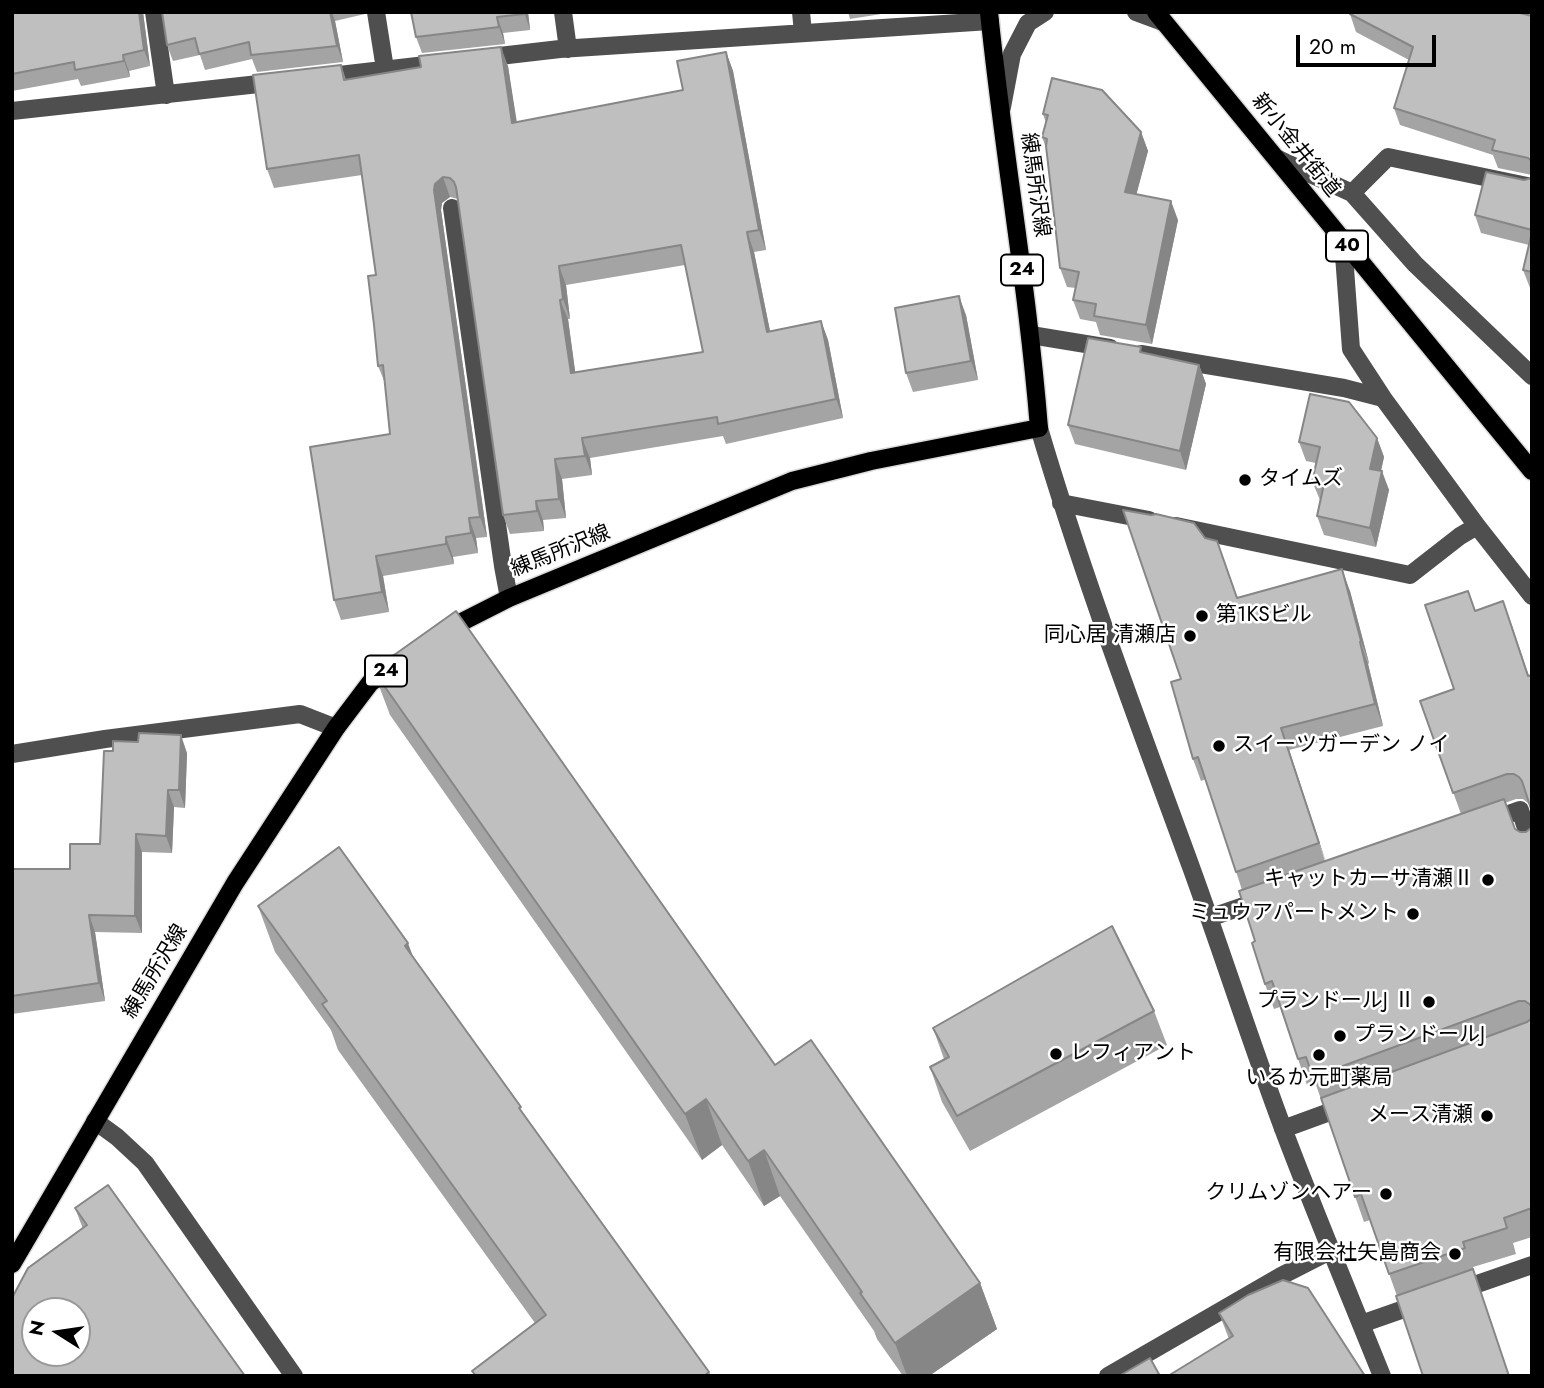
<!DOCTYPE html>
<html>
<head>
<meta charset="utf-8">
<style>
	body { margin:0 }
	#map { position:relative; width:1544px; height:1388px; overflow:hidden; background:#fff; font-family:Jost,sans-serif }
	canvas { display:block }
	.frame { position:absolute; inset:0; border:14px solid #000; pointer-events:none }
	.north { position:absolute; left:21px; top:1297px; width:70px; height:70px; box-sizing:border-box; background:#fff; border:2px solid #999; border-radius:50%; rotate:282deg; font-size:19px; font-weight:700; line-height:28px; text-align:center; color:#000 }
	.north::after { content:''; display:block; margin:auto; width:24px; height:32px; background:#000; clip-path:polygon(50% 0,100% 100%,50% 72%,0 100%) }
	.scale { position:absolute; left:1296px; top:35px; width:140px; height:32px; box-sizing:border-box; border:4px solid #000; border-top:0; padding-left:9px; font-size:21px; line-height:24px; white-space:nowrap; color:#000; -webkit-text-stroke:5px #fff; paint-order:stroke }
</style>
</head>
<body>
<div id="map">
<canvas width="1544" height="1388"></canvas>
<div class="frame"></div>
<div class="north">N</div>
<div class="scale">20 m</div>
</div>
<script>
const g = document.querySelector('canvas').getContext('2d');
g.lineJoin = 'round';
function strokePath(path, color, width, dash) { g.strokeStyle = color; g.lineWidth = width; g.lineCap = dash ? 'butt' : 'round'; g.setLineDash(dash || []); g.stroke(path); }
function fill(path, color) { g.fillStyle = color; g.fill(path, 'evenodd'); }
function label(font, color, halo, rows, align = 'center') {
  g.font = font + ' Jost,"Noto Sans JP",sans-serif'; g.lineWidth = 5; g.setLineDash([]); g.textBaseline = 'middle'; g.strokeStyle = halo; g.fillStyle = color; for (const [text, x, y, turn = 0] of rows) {
    g.save(); g.translate(x, y); g.rotate((+turn || 0) * Math.PI / 180); g.textAlign = isNaN(turn) ? turn : align; if (halo) g.strokeText(text, 0, 0); g.fillText(text, 0, 0); g.restore();
  }
}
const major = new Path2D(`
	M1156,12L1532,471
	M444,631L509,598L792,481L871,461L1039,428C1028,289 1003,151 989,12
	M12,1264L235,883L336,728L370,683L395,664`);
strokePath(major, '#dbdbdb', 21);
strokePath(new Path2D(`
	M154,12L166,95
	M376,12L385,69
	M563,12L568,49
	M801,12L803,33
	M1136,12L1163,22
	M482,58L560,49L990,21
	M322,77L443,63
	M1002,107L1012,54L1028,23L1045,12
	M12,111L277,82
	M1278,159L1352,193L1415,264L1532,376
	M1352,193L1388,157L1532,187
	M452,208L503,566L509,598
	M1343,242L1351,349L1383,398L1477,526L1532,596
	M1031,335L1110,348
	M1141,354L1344,388L1383,398
	M1039,428C1083,577 1138,722 1191,867C1223,955 1251,1043 1284,1131C1315,1213 1349,1294 1382,1376
	M1061,503L1149,520
	M1176,526L1410,575L1460,536L1477,526
	M12,754L105,739L300,714L336,728
	M1489,821L1520,810L1532,846
	M1209,918L1264,899
	M95,1121L117,1137L145,1163L294,1376
	M1283,1129L1346,1106
	M1457,1291L1532,1265
	M1361,1324L1424,1302
	M1108,1376L1281,1276L1330,1251`), '#4f4f4f', 18);
strokePath(major, '#000', 18);
fill(new Path2D(`
	M12,12H143L150,66L129,71L130,77L81,86L78,79L12,91Z
	M162,12H365V14L335,21L343,62L257,72L252,59L205,70L200,55L173,61L167,45Z
	M411,12H528L530,30L503,33L505,44L422,53L416,37Z
	M848,12H894L850,19Z
	M1350,14L1532,16V175L1498,168L1493,155L1400,125L1394,108L1409,60L1356,32Z
	M726,52L733,71L766,250L754,252L770,331L821,321L828,340L843,418L726,444L723,436L590,458L592,475L562,479L566,518L543,520L544,531L510,534L503,515L458,199L450,197L442,203L441,210L487,537L476,538L478,553L453,557L454,564L383,576L389,612L341,620L334,600L390,434L385,383L378,366L376,275L362,175L274,188L267,169L341,65L346,80L508,66L516,122L683,90ZM685,265L703,352L575,372L568,319H570L566,285Z
	M1043,114L1141,132L1148,151L1136,194L1178,220L1152,344L1100,335L1096,322L1080,319L1073,300L1076,288L1067,287L1060,268L1046,148L1042,137L1046,123Z
	M1532,178V288H1530L1523,270L1529,245L1481,233L1475,215L1524,180Z
	M966,315L978,380L913,392L906,373Z
	M1143,353L1199,365L1206,384L1186,470L1075,444L1068,425Z
	M1377,438L1384,457L1381,471L1389,490L1376,547L1324,535L1317,516L1320,500L1312,481L1316,463L1306,461L1299,442Z
	M1350,591L1369,663L1368,664L1383,726L1289,750L1325,861L1461,814L1420,701L1454,689L1475,611L1512,626L1529,676V804L1523,799H1516L1505,803L1515,829L1520,832H1526L1532,827V1237L1513,1243L1516,1254L1473,1267L1474,1273L1397,1296L1370,1220L1364,1222L1315,1082L1307,1085L1280,1007L1274,1009L1265,984L1242,890L1206,779L1201,781L1193,759L1181,679L1237,598Z
	M373,670L775,1065L980,1283L997,1329L929,1376H903L877,1339L874,1331L780,1196L764,1206L722,1145L702,1160L390,715Z
	M138,742L187,753L185,808L174,807L172,853L142,852V933L95,932L105,1001L12,1014V869H70L100,844L113,751Z
	M258,906L414,959L523,1114L709,1372L711,1376H474L472,1371L535,1323L338,1050L331,1030L275,952Z
	M1154,1011L1167,1045L970,1151L942,1102L930,1067L944,1059L933,1028Z
	M75,1208L245,1376L83,1229Z
	M1308,1288L1229,1339L1219,1313Z`), '#a4a4a4');
fill(new Path2D(`
	M139,12H143L150,66L144,50Z
	M330,12H332L335,21L343,62L337,46Z
	M524,12H528L530,30Z
	M497,17L503,33L505,44L499,27Z
	M501,47L508,66L520,142L512,123Z
	M726,52L733,71L766,250L759,230Z
	M123,55L129,71L130,77L124,61Z
	M1141,132L1148,151L1132,211L1125,192Z
	M443,177L450,197L442,203L441,210L487,537L480,517L434,190L435,184Z
	M1171,201L1178,220L1152,344L1146,325Z
	M747,232L754,252L774,351L767,332Z
	M559,266L566,285L570,319L563,299Z
	M959,296L966,315L978,380L971,361Z
	M560,300L568,319L578,392L571,373Z
	M821,321L828,340L843,418L836,399Z
	M1199,365L1206,384L1186,470L1180,451Z
	M582,438L590,458L592,475L585,456Z
	M1377,438L1384,457L1377,488L1370,469Z
	M555,459L562,479L566,518L559,499Z
	M1382,471L1389,490L1376,547L1370,528Z
	M536,501L543,520L544,531L537,511Z
	M469,518L476,538L478,553L471,533Z
	M446,537L453,557L454,564L446,544Z
	M376,556L383,576L389,612L382,592Z
	M1342,569L1350,591L1369,663L1361,641Z
	M1503,601L1512,626L1532,687Z
	M1360,642L1368,664L1383,726L1375,704Z
	M1281,728L1289,750L1327,865L1319,843Z
	M181,735L187,753L185,808L179,790Z
	M168,790L174,807L172,853L166,836Z
	M136,834L142,852V933L135,916Z
	M89,915L95,932L105,1001L99,983Z
	M408,943L425,989L405,946Z
	M706,1099L722,1145L702,1160L685,1114Z
	M764,1150L780,1196L764,1206L748,1161Z
	M980,1283L997,1329L929,1376H907L895,1343Z`), '#868686');
const building = new Path2D(`
	M12,12H139L144,50L123,55L124,61L75,70L74,62L12,74Z
	M162,12H330L337,46L251,55L249,42L199,54L195,38L167,45Z
	M411,12H524V14L497,17L499,27L416,37Z
	M1351,12H1516L1532,16V161L1528,158L1492,150L1495,140L1394,108L1413,47L1350,14Z
	M501,47L512,123L683,90L677,61L726,52L759,230L747,232L767,332L821,321L836,399L718,424L717,417L582,438L585,456L555,459L559,499L536,501L537,511L503,515L456,187L454,182L450,178L443,177L435,184L434,190L480,517L469,518L471,533L446,537V544L376,556L382,592L334,600L310,447L390,434L383,365L378,366L374,325L368,276L376,275L359,155L267,169L253,75L341,65L344,80L421,67L419,56ZM681,245L703,352L571,373L560,300L563,299L559,266Z
	M1052,78L1102,90L1141,132L1125,192L1171,201L1146,325L1094,316L1096,304L1073,300L1079,272L1060,268L1046,146L1047,139L1042,137L1048,115L1043,114Z
	M1486,172L1524,180L1532,178V230L1475,215Z
	M1532,232V272L1523,270Z
	M959,296L971,361L906,373L895,308Z
	M1088,338L1141,347L1140,352L1199,365L1180,451L1068,425Z
	M1310,394L1349,402L1377,438L1370,469L1382,471L1370,528L1317,516L1324,484L1312,481L1320,447L1299,442Z
	M1123,510L1151,515L1156,514L1194,523L1205,538L1217,541L1237,598L1342,569L1361,641L1360,642L1375,704L1281,728L1319,843L1236,872L1198,757L1193,759L1171,682L1181,679Z
	M1468,591L1475,611L1503,601L1528,676L1532,675V812L1522,781L1519,777L1514,774H1507L1453,793L1420,701L1454,689L1425,605Z
	M456,611L775,1065L811,1040L980,1283L895,1343L860,1293L862,1292L764,1150L748,1161L706,1099L685,1114L373,670Z
	M139,733L181,735L179,790H168L166,836L136,834L135,916L89,915L99,983L12,996V869H70V844H100L104,751H113V741L138,742Z
	M1504,799L1515,829L1520,832H1526L1532,827V1006L1525,1001H1519L1313,1077L1306,1057L1298,1059L1272,981L1265,984L1252,943L1255,941L1239,891Z
	M339,847L408,943L405,946L521,1107L519,1108L709,1372L704,1376H476L472,1371L546,1315L322,1004L327,1001L258,906Z
	M1112,926L1154,1011L957,1116L930,1067L949,1057L933,1028Z
	M1532,1018V1208L1504,1218L1507,1228L1463,1242L1465,1248L1389,1274L1361,1194L1355,1197L1321,1098L1527,1022Z
	M108,1185L245,1376H12V1298L28,1268L87,1225L75,1208ZM35,1311H77V1353H35Z
	M1473,1269L1509,1376H1423L1396,1296Z
	M1283,1280L1308,1288L1365,1376H1168L1233,1336L1219,1313L1248,1295Z
	M1150,1358L1160,1376H1119Z`);
fill(building, '#bfbfbf');
strokePath(building, '#868686', 2);
for (const [x, y, r, color] of [
	[1245,480,7,"#000"],
	[1202,616,7,"#000"],
	[1190,636,7,"#000"],
	[1219,746,7,"#000"],
	[1488,880,7,"#000"],
	[1413,914,7,"#000"],
	[1429,1002,7,"#000"],
	[1340,1036,7,"#000"],
	[1056,1054,7,"#000"],
	[1319,1055,7,"#000"],
	[1487,1116,7,"#000"],
	[1386,1194,7,"#000"],
	[1455,1254,7,"#000"]
]) { const dot = new Path2D(); dot.arc(x, y, r, 0, 2 * Math.PI); g.fillStyle = color; g.fill(dot); strokePath(dot, '#fff', 2.5); }
for (const [x, y, w] of [
	[1347,246,42],
	[1022,270,42],
	[386,671,42]
]) { const box = new Path2D(); box.roundRect(x - w / 2, y - 15.5, w, 31, 5); g.fillStyle = '#fff'; g.fill(box); strokePath(box, '#000', 2); }
label('bold 19px', '#000', null, [
	["40",1347,246],
	["24",1022,270],
	["24",386,671]
]);
label('21px', '#000', '#fff', [
	["新小金井街道",1295,146,51],
	["練馬所沢線",1034,185,82],
	["練馬所沢線",561,552,-22],
	["練馬所沢線",156,972,-59]
]);
label('21px', '#000', '#fff', [
	["タイムズ",1259,480,"left"],
	["第1KSビル",1216,616,"left"],
	["同心居 清瀬店",1176,636],
	["スイーツガーデン ノイ",1233,746,"left"],
	["キャットカーサ清瀬Ⅱ",1474,880],
	["ミュウアパートメント",1399,914],
	["プランドールJ Ⅱ",1415,1002],
	["プランドールJ",1354,1036,"left"],
	["レフィアント",1070,1054,"left"],
	["いるか元町薬局",1319,1079,"center"],
	["メース清瀬",1473,1116],
	["クリムゾンヘアー",1372,1194],
	["有限会社矢島商会",1441,1254]
], 'right');
</script>
</body>
</html>
